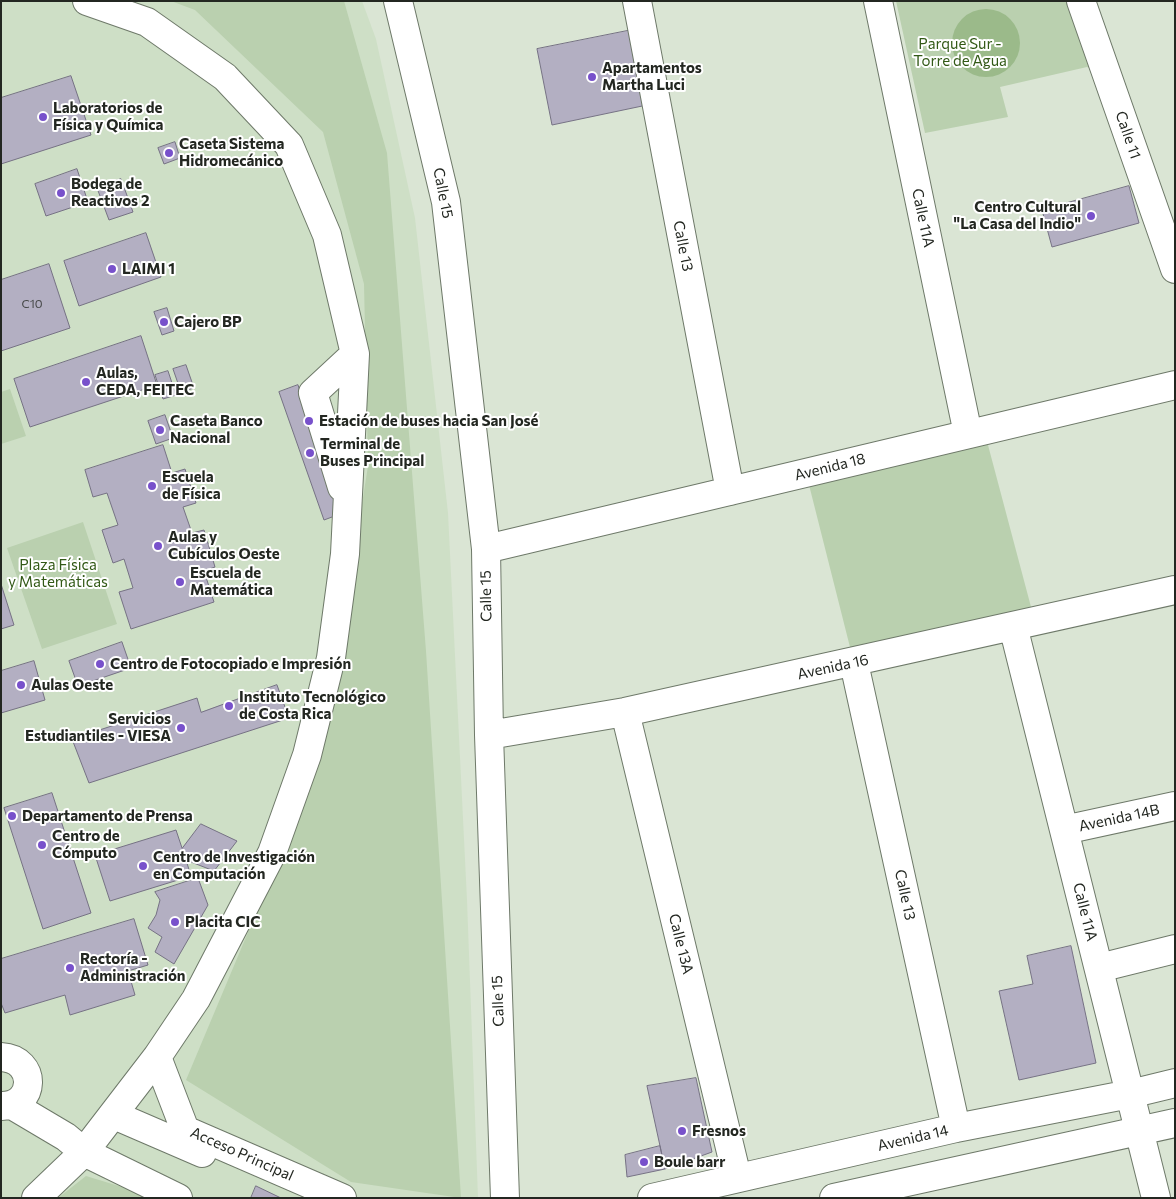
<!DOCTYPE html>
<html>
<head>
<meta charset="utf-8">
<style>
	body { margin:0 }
	#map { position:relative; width:1176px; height:1199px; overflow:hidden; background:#dae5d4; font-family:Commissioner,sans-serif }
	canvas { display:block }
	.frame { position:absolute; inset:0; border:2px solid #232721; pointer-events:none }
</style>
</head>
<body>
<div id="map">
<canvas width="1176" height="1199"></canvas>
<div class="frame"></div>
</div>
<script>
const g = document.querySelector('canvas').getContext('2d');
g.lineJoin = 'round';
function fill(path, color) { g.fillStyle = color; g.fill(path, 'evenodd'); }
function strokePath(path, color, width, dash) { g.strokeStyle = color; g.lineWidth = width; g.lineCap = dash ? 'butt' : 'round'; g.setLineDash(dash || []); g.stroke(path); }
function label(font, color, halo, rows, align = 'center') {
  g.font = font + ' Commissioner,sans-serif'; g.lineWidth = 4; g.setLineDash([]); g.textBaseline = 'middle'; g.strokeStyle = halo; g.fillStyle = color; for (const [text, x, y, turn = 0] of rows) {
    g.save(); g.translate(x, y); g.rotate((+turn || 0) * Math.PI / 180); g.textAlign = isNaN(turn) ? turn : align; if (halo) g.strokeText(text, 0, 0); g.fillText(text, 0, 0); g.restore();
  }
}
fill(new Path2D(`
	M1,1H362L376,39L415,218L448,513L467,900L478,1198H1Z`), '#cedfc6');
fill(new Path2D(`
	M171,1H344L387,153L426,651L461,1198L351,1182L186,1080L322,756L368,466L364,284L323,132L195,10Z
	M896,1H1069L1097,71L1087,67L1000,87L1008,117L925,133Z
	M10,389L26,436L1,444V392Z
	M984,430L1035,622L854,663L806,473Z
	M83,522L117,624L42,649L7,548Z
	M86,1176L158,1198H58Z`), '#bad0af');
fill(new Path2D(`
	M952 43a34 34 0 1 1 68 0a34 34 0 1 1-68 0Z`), '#9bba8a');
const building = new Path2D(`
	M632,30L647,105L552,125L537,49Z
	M71,76L91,135L1,164V98Z
	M175,142L180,158L164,164L158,148Z
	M77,169L88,202L46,216L35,184Z
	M121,179L133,212L109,220L97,188Z
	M1129,186L1139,223L1052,247L1042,210Z
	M146,233L161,277L79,306L64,261Z
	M49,264L70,328L1,351V280Z
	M167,308L174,331L162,335L154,312Z
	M141,336L157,385L30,427L14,379Z
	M186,365L194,388L181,392L173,369Z
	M168,371L176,395L163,399L155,375Z
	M298,385L340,514L324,520L279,392Z
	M165,415L173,438L156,444L148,421Z
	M163,445L172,473L185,469L196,503L183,507L192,533L204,530L215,567L204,571L214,602L131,629L119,592L133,588L124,559L113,563L102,530L118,525L107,493L93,497L85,470Z
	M1,584L14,625L1,629Z
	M122,642L131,668L78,686L69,661Z
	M34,661L45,700L1,713V671Z
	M277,685L289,718L89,783L72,739L197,698L201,712Z
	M52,793L91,913L43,929L4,808Z
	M201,824L237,841L214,871L186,860L191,876L110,901L95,855L176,830L182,848Z
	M198,878L208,905L174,964L155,952L162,937L148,928L156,915L160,900L155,892Z
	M134,919L148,965L128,971L135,995L70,1015L65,995L5,1013L1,1003V959Z
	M1071,946L1096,1063L1019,1080L999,991L1033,984L1027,956Z
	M696,1078L712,1152L665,1169L647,1086Z
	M660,1146L665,1169L627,1177L625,1155Z
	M256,1186L281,1198H251Z`);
fill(building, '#b3afc2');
strokePath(building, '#767284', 1);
const minor = new Path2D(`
	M398,1L446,202L486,549L489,735L505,1198
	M637,1L730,491
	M878,1L968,434
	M1081,1L1175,269
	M342,487L313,393L355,354
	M486,549L1175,385
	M1013,626L1156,1198
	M854,663L956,1128
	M625,712L737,1177
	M489,735L625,712L1175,590
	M1064,830L1175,806
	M1099,968L1175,949
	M1,1057C38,1059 36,1107 1,1106
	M157,1057L185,1130L342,1198
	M12,1105L66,1137L84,1152L178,1198
	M114,1115L202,1153
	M36,1198L84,1152L157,1057L196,999L272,853L307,755L331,658L345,554L355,354L327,235L289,145L225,77L147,22L87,1
	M652,1198L956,1128L1130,1094L1175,1083
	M834,1198L1175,1123`);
strokePath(minor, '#6e7969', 30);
strokePath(minor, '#fff', 28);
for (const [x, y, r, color] of [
	[592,77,5,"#7851cb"],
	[43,117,5,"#7851cb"],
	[169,153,5,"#7851cb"],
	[61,193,5,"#7851cb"],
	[1091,216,5,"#7851cb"],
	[112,269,5,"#7851cb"],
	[164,322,5,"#7851cb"],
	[86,382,5,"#7851cb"],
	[309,421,5,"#7851cb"],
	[160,430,5,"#7851cb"],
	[310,453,5,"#7851cb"],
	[152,486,5,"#7851cb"],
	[158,546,5,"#7851cb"],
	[180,582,5,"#7851cb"],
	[100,664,5,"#7851cb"],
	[21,685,5,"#7851cb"],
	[229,706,5,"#7851cb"],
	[181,728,5,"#7851cb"],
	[12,816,5,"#7851cb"],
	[42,845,5,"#7851cb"],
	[143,866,5,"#7851cb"],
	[175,922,5,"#7851cb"],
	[70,968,5,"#7851cb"],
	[682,1131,5,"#7851cb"],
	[644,1162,5,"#7851cb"]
]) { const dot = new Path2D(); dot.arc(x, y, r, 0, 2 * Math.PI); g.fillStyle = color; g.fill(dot); strokePath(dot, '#fff', 2); }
label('12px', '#474949', null, [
	["C10",32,304]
]);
label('15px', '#325916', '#fff', [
	["Parque Sur -",960,44],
	["Torre de Agua",960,61],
	["Plaza Física",58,565],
	["y Matemáticas",58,582]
]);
label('bold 15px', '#232721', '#fff', [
	["Apartamentos",602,68],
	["Martha Luci",602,85],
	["Laboratorios de",53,108],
	["Física y Química",53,125],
	["Caseta Sistema",179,144],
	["Hidromecánico",179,161],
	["Bodega de",71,184],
	["Reactivos 2",71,201],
	["Centro Cultural",1081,207,"right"],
	["\"La Casa del Indio\"",1081,224,"right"],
	["LAIMI 1",122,269],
	["Cajero BP",174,322],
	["Aulas,",96,373],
	["CEDA, FEITEC",96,390],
	["Caseta Banco",170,421],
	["Nacional",170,438],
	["Estación de buses hacia San José",319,421],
	["Terminal de",320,444],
	["Buses Principal",320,461],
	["Escuela",162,477],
	["de Física",162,494],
	["Aulas y",168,537],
	["Cubículos Oeste",168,554],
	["Escuela de",190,573],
	["Matemática",190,590],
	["Centro de Fotocopiado e Impresión",110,664],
	["Aulas Oeste",31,685],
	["Instituto Tecnológico",239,697],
	["de Costa Rica",239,714],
	["Servicios",171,719,"right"],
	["Estudiantiles - VIESA",171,736,"right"],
	["Departamento de Prensa",22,816],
	["Centro de",52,836],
	["Cómputo",52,853],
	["Centro de Investigación",153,857],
	["en Computación",153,874],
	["Placita CIC",185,922],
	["Rectoría -",80,959],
	["Administración",80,976],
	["Fresnos",692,1131],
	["Boule barr",654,1162]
], 'left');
label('15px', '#232721', '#fff', [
	["Calle 11",1128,135,71],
	["Calle 15",443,193,79],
	["Calle 11A",923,218,78],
	["Calle 13",683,246,79],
	["Avenida 18",830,467,-14],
	["Calle 15",486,596,-91],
	["Avenida 16",833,667,-12],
	["Avenida 14B",1119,818,-12],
	["Calle 13",905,895,78],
	["Calle 11A",1085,912,76],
	["Calle 13A",681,944,76],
	["Calle 15",498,1001,-92],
	["Avenida 14",913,1138,-13],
	["Acceso Principal",242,1154,24]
]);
</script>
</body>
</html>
